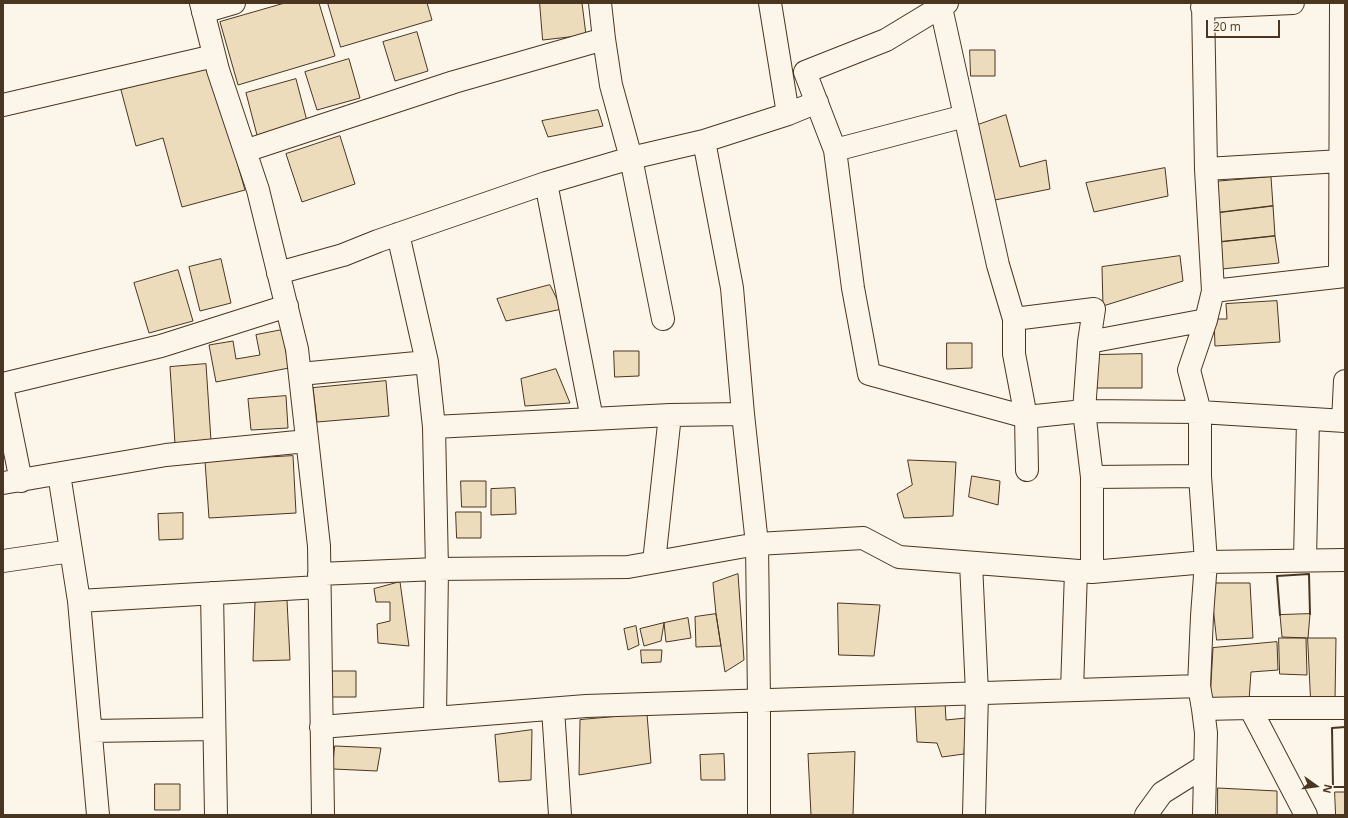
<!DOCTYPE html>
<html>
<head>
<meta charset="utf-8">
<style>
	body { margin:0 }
	#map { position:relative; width:1348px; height:818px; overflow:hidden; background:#fbf6e9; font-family:"Open Sans",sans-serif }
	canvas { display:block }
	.frame { position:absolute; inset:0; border:4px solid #4a3520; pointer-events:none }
	.north { position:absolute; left:1296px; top:766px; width:40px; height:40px; -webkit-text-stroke:3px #fbf6e9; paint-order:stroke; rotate:104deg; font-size:11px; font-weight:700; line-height:16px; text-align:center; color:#4a3520 }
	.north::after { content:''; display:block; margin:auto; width:14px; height:18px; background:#4a3520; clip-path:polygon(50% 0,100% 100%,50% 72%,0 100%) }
	.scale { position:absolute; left:1206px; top:20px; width:74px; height:18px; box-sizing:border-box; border:2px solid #4a3520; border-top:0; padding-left:5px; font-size:12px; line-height:14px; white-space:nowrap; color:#4a3520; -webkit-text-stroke:3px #fbf6e9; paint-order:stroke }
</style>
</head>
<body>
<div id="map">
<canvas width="1348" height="818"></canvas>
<div class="frame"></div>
<div class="north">N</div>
<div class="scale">20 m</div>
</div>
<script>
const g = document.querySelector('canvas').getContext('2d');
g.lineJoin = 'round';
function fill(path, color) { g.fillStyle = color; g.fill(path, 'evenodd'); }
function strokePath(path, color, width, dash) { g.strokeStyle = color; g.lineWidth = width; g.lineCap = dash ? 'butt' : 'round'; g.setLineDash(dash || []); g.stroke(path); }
const building = new Path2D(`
	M285,3H319L335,56L238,85L220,22Z
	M328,3H427L432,20L341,47Z
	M540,3H582L586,35L543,40Z
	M417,32L428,71L395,81L383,42Z
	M970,50H995V76H971Z
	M349,59L360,98L317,110L305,72Z
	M209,64L245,190L182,207L163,138L136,146L121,90Z
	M296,79L307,121L257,135L246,93Z
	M598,110L603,126L548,137L542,121Z
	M1006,115L1020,167L1046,160L1050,189L990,201L975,126Z
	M340,136L355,184L302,202L286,154Z
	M1165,168L1168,196L1094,212L1086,183Z
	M1271,177L1273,206L1216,213L1212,182Z
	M1273,206L1275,236L1220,242L1216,213Z
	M1275,236L1279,263L1222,269L1220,242Z
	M1180,256L1183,281L1103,306L1102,267Z
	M221,259L231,303L200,311L189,267Z
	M178,270L193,321L149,333L134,283Z
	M550,285L562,309L506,321L497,299Z
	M1277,301L1280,342L1215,346L1214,319H1227L1226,304Z
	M282,330L289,368L216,382L209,345L233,341L236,359L260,355L256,335Z
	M947,343H972V368L947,369Z
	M614,351H639V376L615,377Z
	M1142,354V388H1094L1097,355Z
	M206,364L211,441L175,444L170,367Z
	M556,369L570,403L525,406L521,379Z
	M386,381L389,416L317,422L313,388Z
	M286,396L288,428L251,430L248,399Z
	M293,456L296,513L209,518L205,461Z
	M908,460L956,462L953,516L904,518L897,494L912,485Z
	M972,476L1000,481L998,505L969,497Z
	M461,481H486V507H462Z
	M515,488L516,514L491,515V489Z
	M456,512H481V538H457Z
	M183,513V539L159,540L158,514Z
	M738,574L744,660L725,672L716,614L713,583Z
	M400,582L409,646L378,643L377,624L390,621V602H376L374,589Z
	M1211,583H1250L1253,638L1217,640Z
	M287,600L290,660L253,661L255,602Z
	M838,603L880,605L874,656L839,655Z
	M716,614L721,646L696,647L695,617Z
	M1310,614L1308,638L1282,637L1280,615Z
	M688,618L691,638L666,642L664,623Z
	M664,623L661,641L644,646L640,629Z
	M636,626L639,645L628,650L624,629Z
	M1279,638H1306L1307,675L1280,674Z
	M1308,638H1336L1335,700H1311Z
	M1277,642L1278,670L1251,672L1249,701L1210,700L1213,648Z
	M641,650H662L661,662L642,663Z
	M331,671H356V697H332Z
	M945,702L946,720L966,718L964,754L942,757L937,743L917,742L915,705Z
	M647,714L651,763L579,775L580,720Z
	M532,730L531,780L499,782L495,735Z
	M335,746L381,748L377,771L333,769Z
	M855,752L853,815H811L808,754Z
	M724,754L725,780H701L700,755Z
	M155,784H180V810H155Z
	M1218,788L1277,791V815H1218Z
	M1335,792H1345V815H1336Z`);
fill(building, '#ecdcbc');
strokePath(building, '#4a3520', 1);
const minor = new Path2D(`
	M201,3L218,70L258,190L297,349L319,546L323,815
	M600,3L604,39L611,85L631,158L663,319
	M770,3L788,114
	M940,3L998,265L1014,319V354L1026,417L1027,470
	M947,3L886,40L805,72L835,150L853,288L869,374L1026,417L1084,411L1200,412L1345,421
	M1203,3L1206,169L1213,291L1206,320L1189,370L1200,412V476L1206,562L1202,616L1199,686L1203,709L1250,708L1306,815
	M1202,7L1293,3
	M203,12L234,3
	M3,105L214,56
	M704,141L732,288L743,414L757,544L759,700V815
	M835,150L965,116
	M245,151L454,82L604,39
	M1206,169L1341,161
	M546,183L592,419
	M398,234L427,362L434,427L437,569L435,718
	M278,273L343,255L378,241L546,183L631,158L704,141L788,114L817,102
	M1340,275L1341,3
	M1213,291L1345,276
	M1014,319L1094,309L1089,342L1084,411L1092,477V572
	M1089,342L1206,320
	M300,374L427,362
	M3,384L161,346L287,306
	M3,392L21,481
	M1343,421L1345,381
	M434,427L670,415L743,414
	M59,474L79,601L98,815
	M1092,477L1200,476
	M3,483L166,455L307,441
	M1305,560L1308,419
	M3,561L71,551
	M654,562L670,415
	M971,563L977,693L974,815
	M319,574L437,569L628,567L757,544L863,538L899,557L1092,572L1206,562L1345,560
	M212,593L216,815
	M79,601L319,587
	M1072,690L1076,571
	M1250,708H1345
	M553,709L560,815
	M1203,709L1206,733L1204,815
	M321,727L586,706L1199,686
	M91,731L214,729
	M1146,815L1162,793L1205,766`);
strokePath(minor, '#4a3520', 24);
strokePath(minor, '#fbf6e9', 22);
strokePath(new Path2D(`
	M1280,615L1277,576L1309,574L1310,614
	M1345,727L1332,728L1333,787H1345`), '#4a3520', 2);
</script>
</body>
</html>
